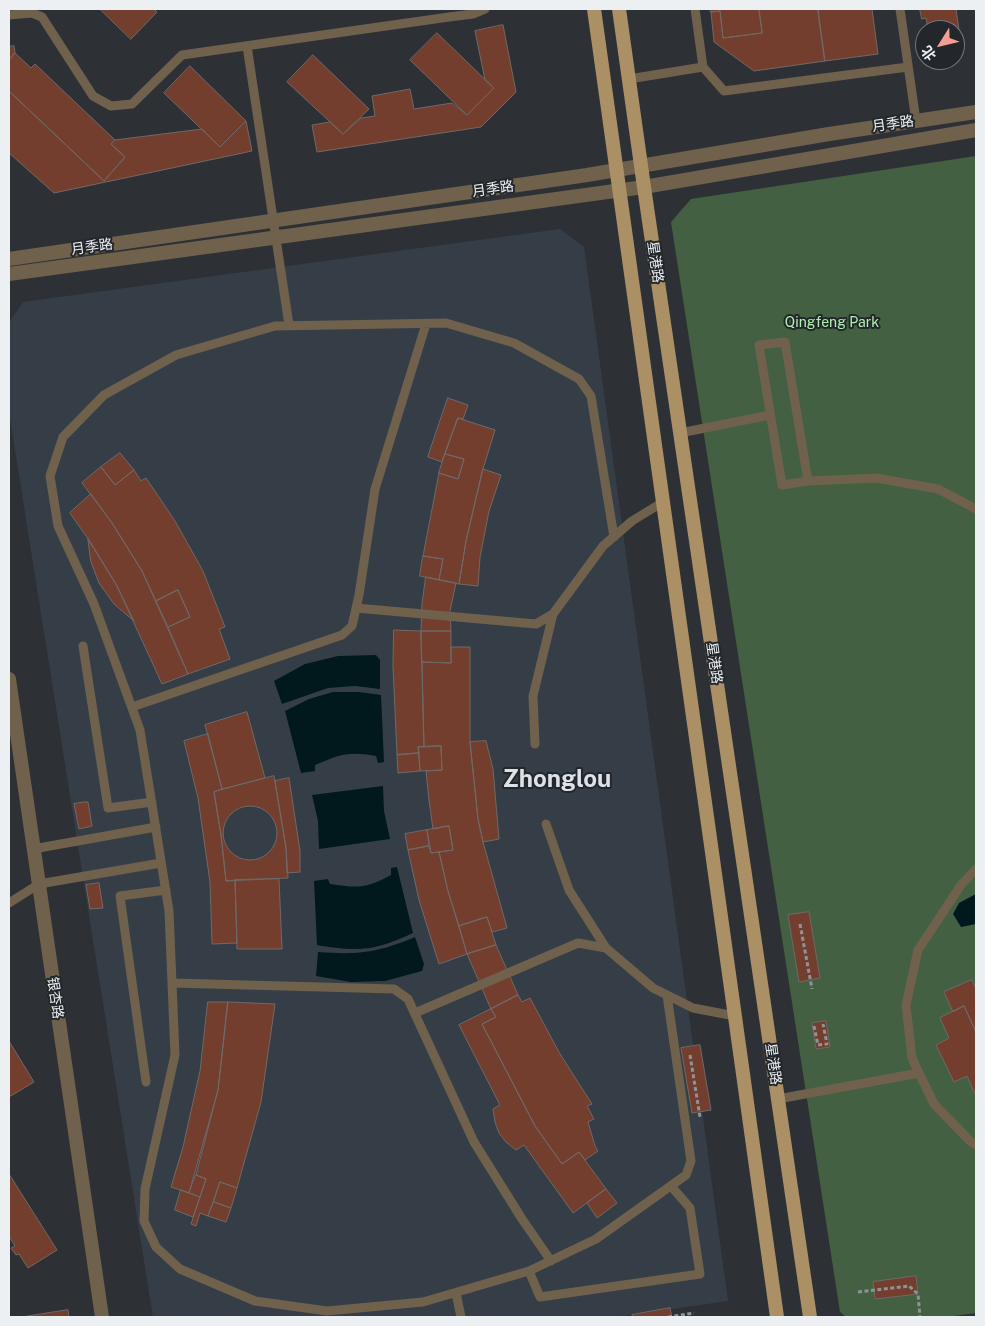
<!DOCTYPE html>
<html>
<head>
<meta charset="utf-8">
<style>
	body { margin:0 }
	#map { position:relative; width:985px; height:1326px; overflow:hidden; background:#2d3136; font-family:"Public Sans","Noto Sans SC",sans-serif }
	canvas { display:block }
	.frame { position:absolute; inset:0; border:10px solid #edf0f3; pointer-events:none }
	.north { position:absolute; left:915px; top:20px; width:50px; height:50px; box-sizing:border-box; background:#23272c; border:1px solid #74777c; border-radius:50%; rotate:234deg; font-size:14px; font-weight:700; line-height:20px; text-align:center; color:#edf0f3 }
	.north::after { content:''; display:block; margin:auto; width:18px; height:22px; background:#f59d8e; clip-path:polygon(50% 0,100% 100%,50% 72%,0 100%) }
</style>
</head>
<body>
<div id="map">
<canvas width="985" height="1326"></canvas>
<div class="frame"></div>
<div class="north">北</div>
</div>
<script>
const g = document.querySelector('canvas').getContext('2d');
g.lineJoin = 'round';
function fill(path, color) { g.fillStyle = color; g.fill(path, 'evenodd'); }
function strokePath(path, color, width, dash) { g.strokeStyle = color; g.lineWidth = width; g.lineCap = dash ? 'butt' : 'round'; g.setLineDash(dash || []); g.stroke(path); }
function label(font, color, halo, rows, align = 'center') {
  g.font = font + ' "Public Sans","Noto Sans SC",sans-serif'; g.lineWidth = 4; g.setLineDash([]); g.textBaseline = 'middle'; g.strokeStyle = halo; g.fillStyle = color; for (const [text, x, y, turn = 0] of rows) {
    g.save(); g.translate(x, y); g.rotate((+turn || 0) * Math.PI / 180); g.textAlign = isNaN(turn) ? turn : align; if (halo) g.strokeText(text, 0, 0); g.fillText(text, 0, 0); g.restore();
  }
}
fill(new Path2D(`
	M560,229L584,247L728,1301L616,1317H153L9,412V323L23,302Z`), '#353e47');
fill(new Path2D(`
	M976,156V1313L946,1317H846L840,1312L671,222L691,199Z`), '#436042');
fill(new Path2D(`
	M376,655L380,660V689L355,686L328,688L282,704L274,681L305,664L338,656Z
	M333,692H359L381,695L384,762L378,763L376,756C349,751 340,754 315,765V771L301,773L285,711L309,699Z
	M383,786L384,811L390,839L319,849L318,821L312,795Z
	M397,867L413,933C375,951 359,952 317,945L314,881L328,879L330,884C358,888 365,889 391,875V868Z
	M976,894V924L961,927L953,914L959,903Z
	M415,937L424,964L422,971L385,981L351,982L316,976L318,952C358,955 377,953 415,937Z`), '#01191c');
const building = new Path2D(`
	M100,9H153L157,12L131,39Z
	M710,9H759L762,33L723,38L720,11L711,12Z
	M759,9H818L825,61L754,71L714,42L711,12L720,11L723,38L762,33Z
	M818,9H872L878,54L825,61Z
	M920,9H956L961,44L955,45V30H928L926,18L922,19Z
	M503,25L516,92L481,127L317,152L312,125L330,122L343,134L361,118L375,116L372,96L410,89L414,109L452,103L467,115L494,88L485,80L475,31Z
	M437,33L494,88L467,115L410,60Z
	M14,46L15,53L9,60V47Z
	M15,53L31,68L35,64L115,140L111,144L125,157L104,181L9,91V60Z
	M313,55L369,109L343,134L287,82Z
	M190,66L246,121L220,147L164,93Z
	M9,91L104,181L125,157L111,144L115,140L202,129L220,147L246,121L252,151L54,193L9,153Z
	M448,398L468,405L463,419L458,418L442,462L428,457Z
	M458,418L495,430L483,469L466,541L459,584L439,580L443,559L423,556L439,473L458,479L464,459L445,454Z
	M120,453L134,470L115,485L101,467Z
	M445,454L464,459L458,479L439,473Z
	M101,467L115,485L134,470L141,481L146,478L175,521L203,571L225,627L219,629L230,659L188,674L168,627L190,617L178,590L156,601L142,571L112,523L82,483Z
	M483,469L501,475L489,511L480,557L478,586L459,584L466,541Z
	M91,494L112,523L142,571L188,674L162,684L117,586L91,543L70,513Z
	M88,539L117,586L134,621L114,604L99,583L91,562Z
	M423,556L443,559L439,580L420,576Z
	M426,577L456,583L450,611L451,631H421L422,604Z
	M178,590L190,617L168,627L156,601Z
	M394,630L421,631L424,747H418L419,753L397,755L393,666Z
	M421,631H451V663L422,662Z
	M451,647H470V742L478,819L483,842L507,928L492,932L487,917L459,926L448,891L439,852L453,850L449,826L433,829L429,800L426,771L442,770L441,746L424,747L422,662L451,663Z
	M247,712L265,778L222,789L205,725Z
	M208,734L222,789L214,792L221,835L226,881L235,880L237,943L212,944L210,882L198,798L184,741Z
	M486,741L493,769L499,839L483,842L478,819L470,742Z
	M441,746L442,770L420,771L418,747Z
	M419,753L420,771L398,773L397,755Z
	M274,776L286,848L288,878L226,881L221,835L214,792Z
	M289,778L300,851V872L287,873L286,848L275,781Z
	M84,802H88L92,826L79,829L74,804Z
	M223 833a27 27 0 1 1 54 0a27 27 0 1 1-54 0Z
	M449,826L453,850L431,853L427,830Z
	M427,830L429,846L408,850L405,834Z
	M429,846L431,853L439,852L448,891L467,954L439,964L419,900L408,850Z
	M279,879L282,949H237L235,880Z
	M99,883L103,908L90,909L86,885Z
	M809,912L820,978L799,982L788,915Z
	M487,917L496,945L467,954L459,926Z
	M496,945L518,995L491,1009L467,954Z
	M972,980L976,989V1032L964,1006L953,1012L944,992Z
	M518,995L522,1002L530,998L560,1054L592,1104L587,1106L594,1119L588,1122L595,1146L598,1151L585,1160L579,1152L562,1164L535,1126L482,1024L496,1017L491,1009Z
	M208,1002H228L218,1090L189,1193L171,1187L183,1147L200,1071Z
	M228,1002L275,1004L261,1102L237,1188L220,1182L208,1216L200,1213L196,1226L191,1224L206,1179L196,1175L218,1090Z
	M964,1006L976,1032V1096L967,1076L954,1082L936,1045L949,1038L940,1018Z
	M491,1009L496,1017L482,1024L535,1126L562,1164L579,1152L606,1189L573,1213L524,1145L516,1150L506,1142L499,1133L495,1122L493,1109L500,1105L459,1025Z
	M826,1021L830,1047L816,1049L812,1023Z
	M9,1041L34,1082L9,1097Z
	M700,1045L711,1110L692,1113L681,1048Z
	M9,1174L57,1250L28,1268L19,1254L16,1255L11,1248L15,1246L9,1236Z
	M196,1175L206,1179L200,1197L189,1193Z
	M220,1182L237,1188L231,1208L214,1202Z
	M606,1189L617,1203L597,1218L587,1203Z
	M181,1190L200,1197L193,1217L175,1210Z
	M214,1202L231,1208L226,1222L208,1216Z
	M916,1276L918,1294L875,1299L873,1282Z
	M670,1308L672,1317H633L632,1315Z
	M68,1310L69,1317H22Z`);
fill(building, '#733e2d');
strokePath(building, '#706967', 1);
strokePath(new Path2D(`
	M800,924L812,989
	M814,1026L818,1045L827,1044L823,1024
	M690,1055L700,1117
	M858,1292L909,1286L918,1294L920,1317
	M668,1317L694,1313`), '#8f9396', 3, [4, 2.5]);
strokePath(new Path2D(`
	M695,9L703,67L724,91L908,67
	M900,9L916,121
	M9,15L32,13L42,17L93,96L111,106L132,104L182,55L449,17L473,14L485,9
	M247,46L289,325
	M629,79L703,67
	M680,433L770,415
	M808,481L785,342L759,345L782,485L808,481L876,478L938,489L976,509
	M614,537L591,396L579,379L514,343L446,323L275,326L176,355L104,395L63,437L50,476L58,526L94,604L140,730L169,911L175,1055L145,1189L144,1221L156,1247L180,1269L255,1301L327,1311L423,1302L529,1271L596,1239L686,1175L691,1161L667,995
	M356,608L536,624L553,614
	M83,646L108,808L152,802
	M132,707L342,635L352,626L359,595L375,489L426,324
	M535,744L533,696L553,614L603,546L632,521L663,502
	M546,824L569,890L606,948L653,988L693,1008L735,1016
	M33,849L156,827
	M976,869L961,885L918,950L906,1005L912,1058L919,1073L934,1104L970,1141L976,1145
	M9,903L39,884L161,863
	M172,983L394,989L408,999L474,1142L522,1219L551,1261
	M415,1013L578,943L606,948
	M146,1082L120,896L166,890
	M778,1099L919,1073
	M529,1271L540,1297L700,1274L690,1208L671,1186
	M456,1293L461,1317`), '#6f614c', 9);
strokePath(new Path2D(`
	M9,679L102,1317`), '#6f614c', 14);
strokePath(new Path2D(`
	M9,259L587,175L829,134L976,112
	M9,274L644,187L976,130`), '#6f614c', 14);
strokePath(new Path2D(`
	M594,9L777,1317
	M619,9L644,187L810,1317`), '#ab9065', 14);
label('14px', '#edf0f3', '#23272c', [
	["月季路",893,124,-8],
	["月季路",493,189,-8],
	["月季路",92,247,-8],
	["星港路",655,262,82],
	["星港路",714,663,82],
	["银杏路",55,998,82],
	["星港路",773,1064,82]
]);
label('14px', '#b0f0ae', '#23272c', [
	["Qingfeng Park",832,323]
]);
label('bold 24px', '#dde2e8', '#23272c', [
	["Zhonglou",557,780]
]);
</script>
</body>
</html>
